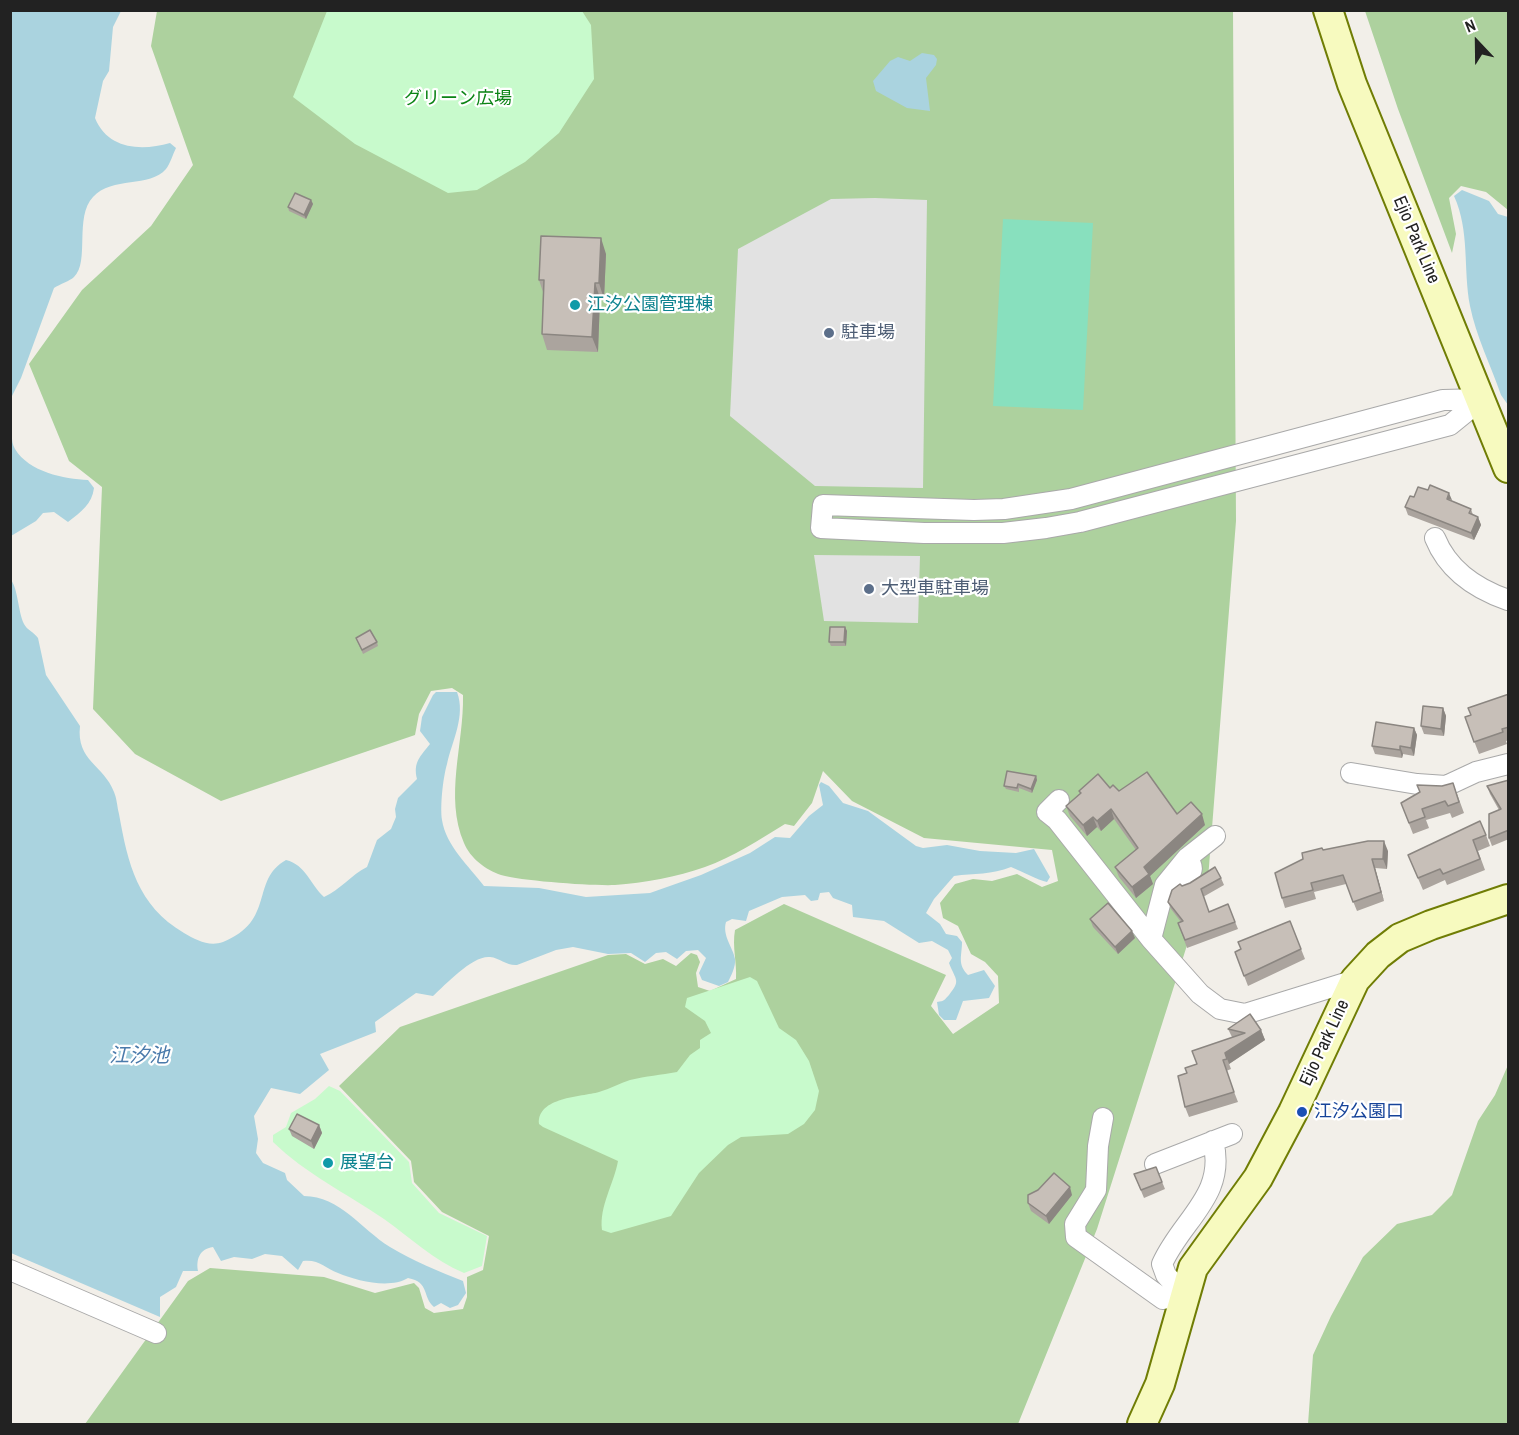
<!DOCTYPE html>
<html>
<head>
<meta charset="utf-8">
<style>
	body { margin:0 }
	#map { position:relative; width:1519px; height:1435px; overflow:hidden; background:#f2efe9; font-family:"Archivo Narrow",sans-serif }
	canvas { display:block }
	.frame { position:absolute; inset:0; border:12px solid #222; pointer-events:none }
	.north { position:absolute; left:1447px; top:12px; width:60px; height:60px; -webkit-text-stroke:4px #fff; paint-order:stroke; rotate:338deg; font-size:16px; font-weight:700; line-height:24px; text-align:center; color:#222 }
	.north::after { content:''; display:block; margin:auto; width:21px; height:27px; background:#222; clip-path:polygon(50% 0,100% 100%,50% 72%,0 100%) }
</style>
</head>
<body>
<div id="map">
<canvas width="1519" height="1435"></canvas>
<div class="frame"></div>
<div class="north">N</div>
</div>
<script>
const g = document.querySelector('canvas').getContext('2d');
g.lineJoin = 'round';
function fill(path, color) { g.fillStyle = color; g.fill(path, 'evenodd'); }
function strokePath(path, color, width, dash) { g.strokeStyle = color; g.lineWidth = width; g.lineCap = dash ? 'butt' : 'round'; g.setLineDash(dash || []); g.stroke(path); }
function label(font, color, halo, rows, align = 'center') {
  g.font = font + ' "Archivo Narrow","Noto Sans JP",sans-serif'; g.lineWidth = 4.5; g.setLineDash([]); g.textBaseline = 'middle'; g.strokeStyle = halo; g.fillStyle = color; for (const [text, x, y, turn = 0] of rows) {
    g.save(); g.translate(x, y); g.rotate((+turn || 0) * Math.PI / 180); g.textAlign = isNaN(turn) ? turn : align; if (halo) g.strokeText(text, 0, 0); g.fillText(text, 0, 0); g.restore();
  }
}
fill(new Path2D(`
	M157,11H1233L1236,521L1208,879L1097,1229L1018,1424H85L188,1281L210,1268L324,1277L375,1293L414,1283L419,1288L425,1308L434,1313L463,1309L467,1297V1277L483,1270L489,1236L442,1212L414,1182L411,1161L339,1086L400,1027L608,955L626,954L645,964L663,959L676,966L691,953L697,955L700,962L696,973L698,987L710,991L736,979C737,962 732,947 735,930L784,904L946,975L931,1006L953,1034L999,1003L998,976L985,962L971,954L958,926L943,918L940,903L955,884L973,879L992,881L1017,874L1042,887L1058,881L1052,850L924,838L852,801L823,771L812,803L794,826L785,824C759,840 733,857 705,867C677,877 644,883 615,885C592,886 522,881 501,875C486,870 470,858 464,843C444,796 464,745 463,695L452,688L431,691L419,714L415,735L221,801L135,754L93,709L102,487L69,461L29,364L82,290L151,226L193,165L151,46Z
	M1365,11H1508V210L1486,192L1461,186L1449,198L1456,234L1452,253L1398,109Z
	M1508,1065V1424H1308L1313,1355L1331,1316L1363,1257L1397,1224L1432,1215L1452,1195L1478,1121L1495,1095Z`), '#add19e');
fill(new Path2D(`
	M327,11H582L591,25L594,79L559,133L525,162L477,190L448,193L355,144L293,97Z
	M750,977L757,981L779,1028L796,1040L809,1061L819,1091L815,1110L804,1124L788,1134L741,1137L728,1145L699,1173L671,1216L611,1233L602,1230C599,1206 614,1184 618,1161L543,1127L539,1124C537,1097 581,1097 599,1092C610,1089 620,1083 630,1080C646,1076 661,1075 677,1072L690,1055L700,1048V1040L711,1033L705,1021L685,1007L687,998Z
	M329,1086L340,1091L409,1162L412,1183L439,1213L487,1236L482,1266L464,1273C433,1260 411,1238 384,1219C346,1193 306,1174 273,1142V1135L286,1127L291,1113L315,1099Z`), '#c8facc');
fill(new Path2D(`
	M1003,219L1093,223L1083,410L993,406Z`), '#88e0be');
fill(new Path2D(`
	M875,198L927,200L923,488L815,486L730,416L738,249L831,199Z
	M814,555L920,556L918,623L824,621Z`), '#e2e2e2');
fill(new Path2D(`
	M11,10L121,11L113,27L109,71L103,81L95,118C108,150 142,151 170,143L176,148C173,154 170,164 166,169C150,188 112,176 93,197C74,217 90,262 74,277C70,281 60,284 54,288L21,378L11,398Z
	M922,53L934,55L937,59L936,65L926,78L930,111L907,108L876,91L873,81L890,61L898,57L910,61Z
	M1462,190L1489,201L1498,214L1508,217V405L1501,395C1491,366 1476,336 1470,306C1463,269 1470,231 1454,196Z
	M11,421C13,430 10,441 15,449C29,472 64,479 88,480L94,488C92,504 81,512 68,522L54,512L43,513L36,521L11,536V543Z
	M11,580C18,589 18,611 24,624C27,630 34,632 38,638L46,675L80,726C76,761 104,765 114,792C117,799 117,806 119,814C128,864 137,905 184,933C196,940 209,947 223,942C276,921 250,880 286,860C306,865 310,884 324,897C340,890 351,875 367,867L377,840L391,829L396,817L395,809L398,798L417,779C413,762 420,757 430,744L420,731L422,717L433,695L436,692H457C466,716 452,741 447,764C443,778 440,806 442,820C446,846 469,866 484,886L539,888L586,897L650,893L701,875L750,853L775,837L790,838L809,816L823,805L819,785L821,782L829,786L843,803L868,811L916,846L923,848L947,845L980,851L1016,853L1034,849L1050,877L1047,882C1038,880 1021,871 1011,867C992,875 974,873 954,876L934,899L926,913L940,924L946,934L957,936L962,942C962,956 957,964 968,975L984,970L995,986L989,998L963,1001L956,1020H944L939,1015L937,1002C945,1001 944,1000 949,995C961,980 956,981 949,963L952,958L948,950L932,941L919,943L884,921L853,917L852,905L833,898L829,892L820,893L818,900L811,901L805,895L782,897L749,911L746,921L732,919L726,922C722,936 733,947 735,959C736,966 731,976 728,982L719,986L702,980L699,973L706,958L698,950L686,951L677,959L666,952L656,953L645,962L631,953L608,954L573,947L556,950L517,965C507,966 500,958 490,957C473,955 446,984 433,996L416,993L375,1022L376,1032L320,1054L329,1070L300,1094L271,1088L254,1116L258,1139L256,1153L263,1163L285,1173L287,1180L304,1196C340,1196 361,1229 390,1247C413,1261 438,1271 463,1281L466,1293L458,1305L450,1308L441,1303L434,1307C422,1297 430,1282 408,1278C390,1289 357,1281 338,1273C325,1268 319,1259 303,1261L298,1270L282,1256L265,1254L252,1259L234,1257L221,1261L213,1247C199,1249 196,1260 198,1271H183L176,1287L160,1297V1317L11,1253Z`), '#aad3df');
const street = new Path2D(`
	M1482,399L1450,425L1080,522L1046,528L1003,533H924L821,528L823,505L974,510L1004,509L1071,499L1443,400Z
	M1435,538C1448,570 1476,589 1508,600
	M1351,773L1417,784L1446,786L1476,772L1508,764
	M1059,800L1047,812L1057,820L1151,939L1200,994L1220,1009L1245,1014L1355,980
	M1187,858C1194,867 1193,870 1187,880
	M1151,939L1165,885L1187,858L1215,836
	M1103,1118L1098,1146L1096,1190L1075,1224L1076,1237L1163,1299L1184,1295
	M1155,1164L1232,1134
	M10,1270L156,1333
	M1184,1295L1166,1275L1162,1264C1182,1219 1227,1195 1213,1141`);
const secondary = new Path2D(`
	M1328,10L1352,84L1508,468
	M1142,1424L1160,1384L1193,1268L1258,1178L1293,1112L1355,980L1378,955L1400,938L1431,925L1508,899`);
strokePath(street, '#a9a9a9', 22);
strokePath(secondary, '#707d05', 32);
strokePath(street, '#fff', 20);
strokePath(secondary, '#f7fabf', 28);
fill(new Path2D(`
	M311,200L313,204L306,219L289,211L288,207Z
	M606,254L604,299L600,298L598,352L547,350L542,334L543,292L539,280Z
	M1414,497L1452,501L1471,509L1473,515L1478,517L1481,525L1474,540L1408,515L1405,507Z
	M845,627L847,631L846,646H831L829,642Z
	M356,638L377,642L378,646L363,654Z
	M1509,694V740L1506,741L1507,744L1479,754L1465,717L1471,715Z
	M1443,708L1446,716L1444,736L1424,734L1421,726Z
	M1414,728L1417,735L1414,756L1403,754L1402,758L1375,754L1372,746Z
	M1036,776L1037,780L1032,793L1019,788V792L1006,789L1004,786Z
	M1509,780V839L1492,846L1489,838L1499,810L1490,794L1487,786Z
	M1453,783L1464,813L1452,818L1450,813L1426,820L1429,828L1413,834L1401,803Z
	M1110,788L1205,825L1150,876L1153,884L1136,898L1119,877L1115,867L1136,850L1114,819L1101,831L1097,827L1087,836L1070,816L1066,806L1080,794L1079,791Z
	M1486,835L1490,846L1478,851L1485,870L1447,885L1445,880L1423,890L1408,855Z
	M1323,850L1388,851L1387,869L1375,868L1384,901L1357,911L1346,884L1314,892L1316,899L1285,908L1282,898Z
	M1221,878L1224,885L1203,897L1209,912L1228,904L1238,929L1187,948L1178,923L1181,922L1171,909L1168,902L1182,886Z
	M1090,919L1135,938L1118,954L1093,927Z
	M1238,942L1301,949L1305,959L1248,986L1235,952L1241,949Z
	M1228,1029L1261,1030L1265,1040L1229,1064L1231,1069L1226,1071L1238,1102L1189,1117L1185,1107L1187,1073L1232,1037Z
	M319,1125L322,1133L314,1149L292,1136L289,1129Z
	M1156,1167L1165,1189L1144,1198L1134,1174Z
	M1072,1195L1049,1224L1031,1211L1028,1203Z`), '#aba49e');
fill(new Path2D(`
	M311,200L313,204L306,219L304,215Z
	M601,238L606,254L604,299L599,283Z
	M595,283L600,298L598,352L592,337Z
	M1449,493L1452,500L1447,499Z
	M1478,517L1481,525L1474,540L1471,533Z
	M845,627L847,631L846,646L844,642Z
	M1443,708L1446,716L1444,736L1441,729Z
	M1414,728L1417,735L1414,756L1411,748Z
	M1400,746L1403,754L1402,758L1400,750Z
	M1036,776L1037,780L1032,793L1031,789Z
	M1111,809L1114,819L1101,831L1097,821Z
	M1202,814L1205,825L1150,876L1153,884L1136,898L1132,887L1144,867Z
	M1093,817L1097,827L1087,836L1083,825Z
	M1384,841L1388,851L1387,869L1383,859Z
	M1372,859L1375,868L1384,901L1381,892Z
	M1132,931L1135,938L1118,954L1115,947Z
	M1261,1030L1265,1040L1229,1064L1231,1069L1225,1053Z
	M319,1125L322,1133L314,1149L311,1141Z
	M1070,1187L1072,1195L1049,1224L1046,1216Z`), '#8b8681');
const building = new Path2D(`
	M295,193L311,200L304,215L288,207Z
	M541,236L601,238L599,283H595L592,337L542,334L544,280H539Z
	M1430,485L1449,493L1447,499L1471,509L1469,513L1478,517L1471,533L1405,507L1410,496L1414,497L1418,487L1428,490Z
	M830,627H845L844,642H829Z
	M370,630L377,642L362,650L356,638Z
	M1509,694V727L1502,729L1503,732L1474,742L1465,717L1471,715L1468,708Z
	M1423,706L1443,708L1441,729L1421,726Z
	M1376,722L1414,728L1411,748L1400,746V750L1372,746Z
	M1007,771L1036,776L1031,789L1018,784L1017,788L1004,786Z
	M1147,772L1177,814L1191,802L1202,814L1144,867L1149,874L1132,887L1115,867L1138,848L1111,809L1097,821L1093,817L1083,825L1066,806L1081,793L1079,791L1098,774L1110,788L1113,785L1119,791Z
	M1509,780V830L1489,838V814L1501,809L1487,786Z
	M1453,783L1459,802L1448,806L1445,801L1422,809L1425,817L1409,823L1401,803L1420,792L1417,785L1442,786Z
	M1480,821L1486,835L1473,840L1480,859L1443,874L1440,869L1418,878L1408,855Z
	M1368,841H1384L1383,859H1372L1381,892L1353,902L1343,875L1311,883L1313,890L1282,898L1275,873L1303,859L1302,853L1322,848L1323,850Z
	M1215,867L1221,878L1201,889L1209,912L1228,904L1235,922L1185,940L1178,923L1183,921L1168,902L1172,890L1180,884L1182,886L1190,883Z
	M1108,903L1132,931L1115,947L1090,919Z
	M1290,921L1301,949L1244,976L1235,952L1241,949L1238,942Z
	M1250,1014L1261,1030L1225,1053L1227,1059L1223,1060L1234,1092L1185,1107L1178,1076L1187,1073L1185,1068L1197,1064L1192,1051L1245,1033L1228,1029Z
	M297,1114L319,1125L311,1141L289,1129Z
	M1156,1167L1162,1182L1141,1190L1134,1174Z
	M1054,1173L1070,1187L1046,1216L1028,1203V1195L1038,1190Z`);
fill(building, '#c7bfb8');
strokePath(building, '#8b8681', 1.5);
for (const [x, y, r, color] of [
	[575,305,6,"#0f9aa8"],
	[829,333,6,"#5c6f8a"],
	[869,589,6,"#5c6f8a"],
	[1302,1112,6,"#1a4fb4"],
	[328,1163,6,"#0f9aa8"]
]) { const dot = new Path2D(); dot.arc(x, y, r, 0, 2 * Math.PI); g.fillStyle = color; g.fill(dot); strokePath(dot, '#fff', 2); }
label('18px', '#0c8416', '#fff', [
	["グリーン広場",458,99]
]);
label('18px', '#222', '#fff', [
	["Ejio Park Line",1416,240,67],
	["Ejio Park Line",1325,1043,-65]
]);
label('18px', '#0d838f', '#fff', [
	["江汐公園管理棟",587,305],
	["展望台",340,1163]
], 'left');
label('18px', '#4e5e75', '#fff', [
	["駐車場",841,333],
	["大型車駐車場",881,589]
], 'left');
label('18px', '#164399', '#fff', [
	["江汐公園口",1314,1112]
], 'left');
label('italic 20px', '#4a7aab', '#fff', [
	["江汐池",139,1057]
]);
</script>
</body>
</html>
